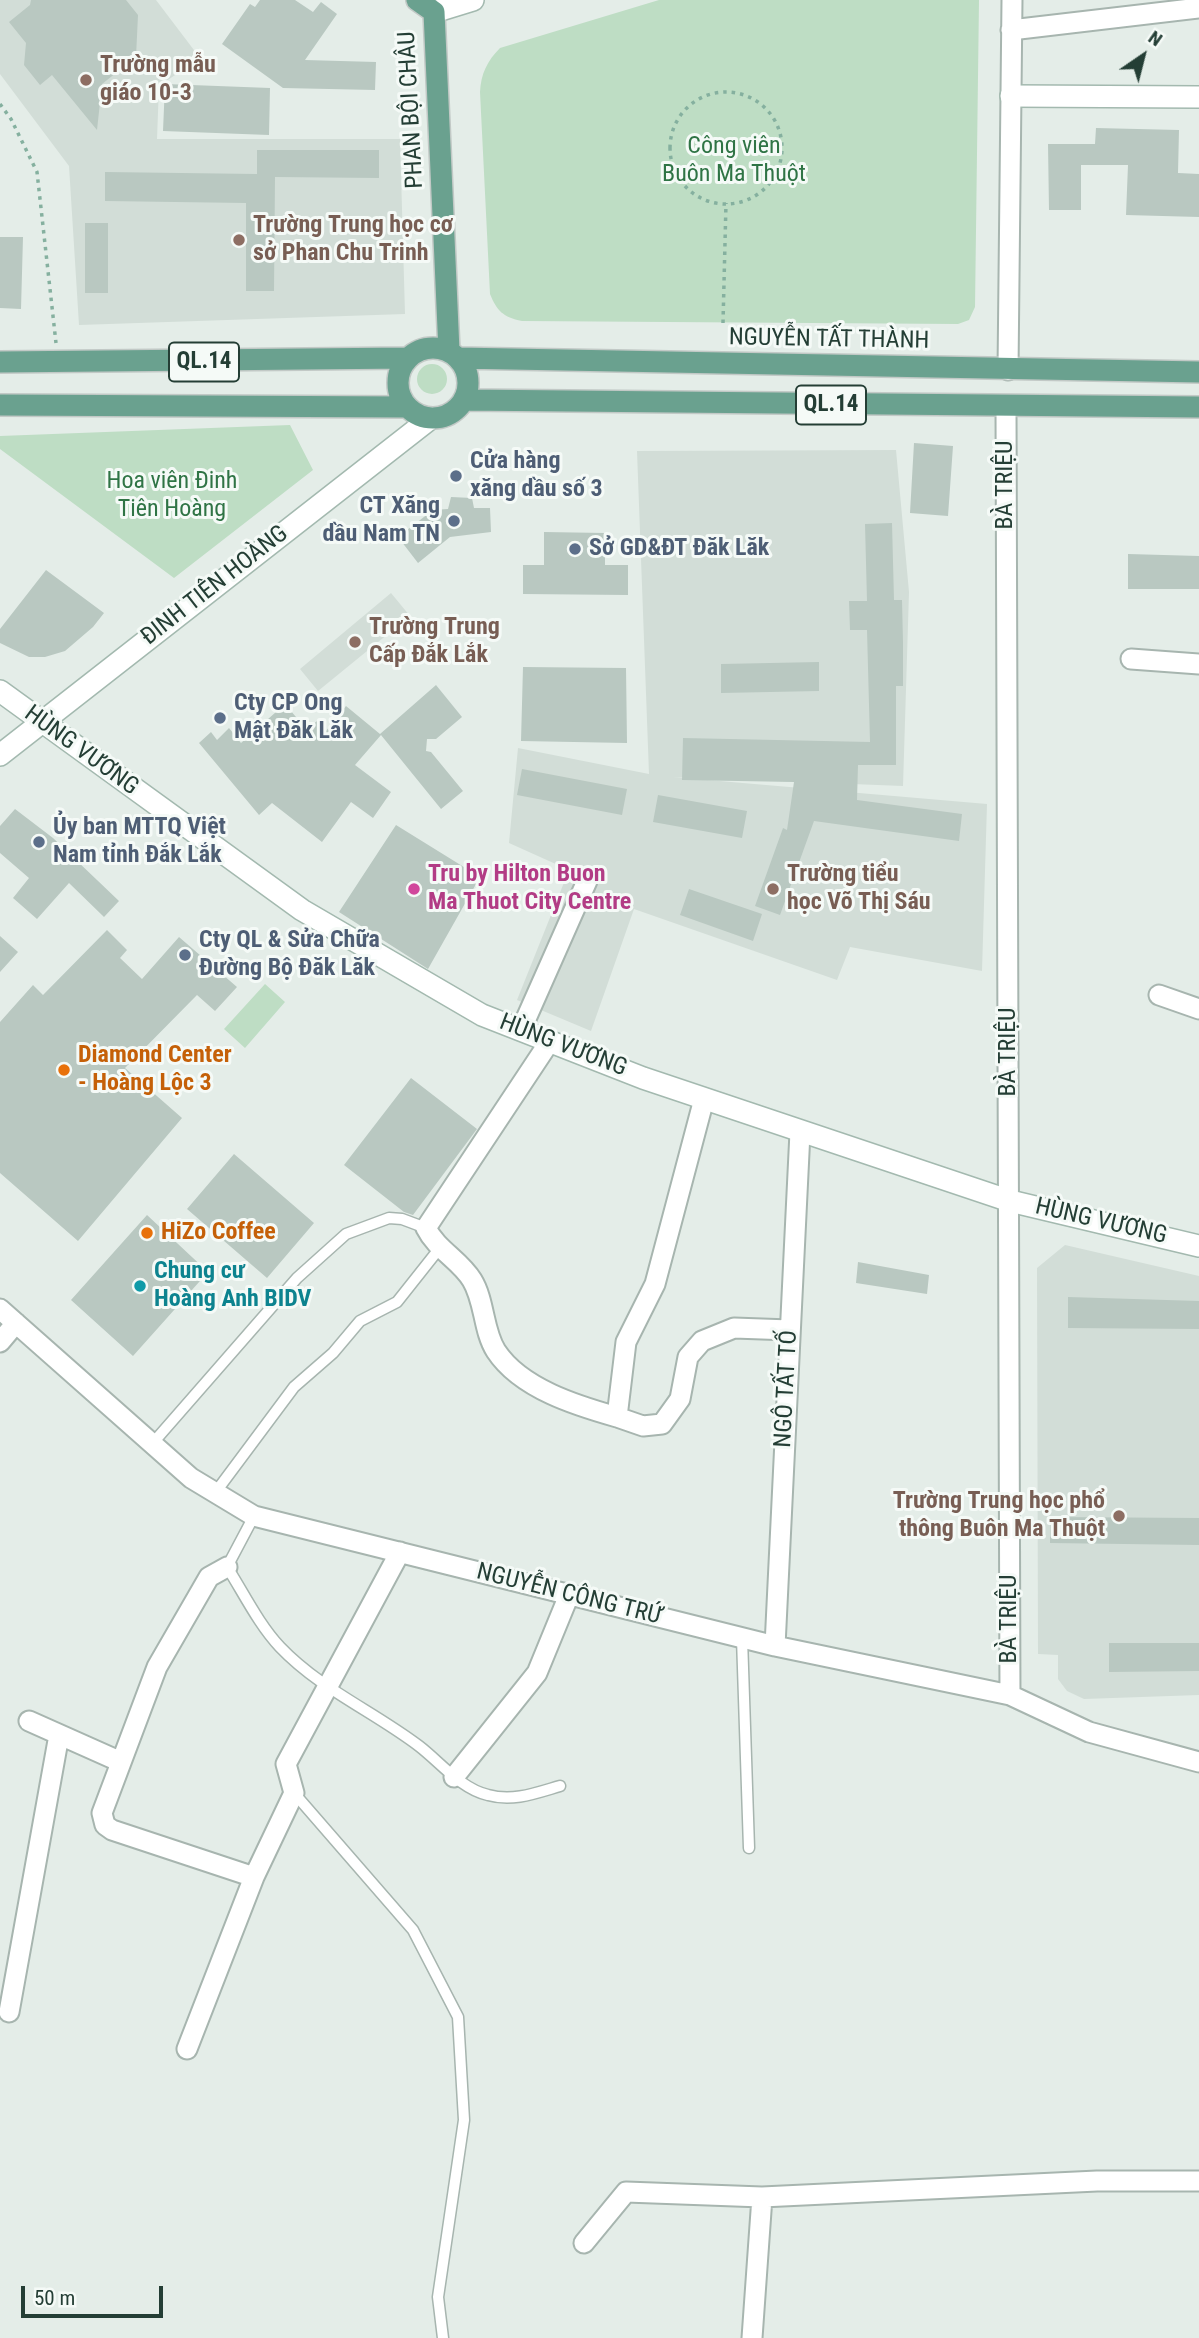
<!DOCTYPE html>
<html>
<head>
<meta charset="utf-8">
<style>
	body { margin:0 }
	#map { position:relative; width:1199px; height:2338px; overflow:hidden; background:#e4ede8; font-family:"Roboto Condensed",sans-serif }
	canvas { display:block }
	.north { position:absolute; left:1108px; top:21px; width:70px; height:70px; -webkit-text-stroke:5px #f5faf7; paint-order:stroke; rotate:35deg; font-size:19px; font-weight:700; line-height:28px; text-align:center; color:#243e35 }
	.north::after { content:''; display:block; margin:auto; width:24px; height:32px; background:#243e35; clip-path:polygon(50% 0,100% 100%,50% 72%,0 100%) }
	.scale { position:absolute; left:21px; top:2286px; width:142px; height:32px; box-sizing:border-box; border:4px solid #243e35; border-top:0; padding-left:9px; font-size:21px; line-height:24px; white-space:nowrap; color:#243e35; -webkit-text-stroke:5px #f5faf7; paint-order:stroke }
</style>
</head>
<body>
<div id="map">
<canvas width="1199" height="2338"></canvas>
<div class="north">N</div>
<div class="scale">50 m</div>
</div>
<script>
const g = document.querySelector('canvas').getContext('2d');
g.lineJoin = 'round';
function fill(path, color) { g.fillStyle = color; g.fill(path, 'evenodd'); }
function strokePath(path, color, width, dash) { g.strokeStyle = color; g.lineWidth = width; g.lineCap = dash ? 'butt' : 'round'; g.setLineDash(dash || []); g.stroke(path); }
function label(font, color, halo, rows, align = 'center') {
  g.font = font + ' "Roboto Condensed",sans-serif'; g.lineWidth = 6; g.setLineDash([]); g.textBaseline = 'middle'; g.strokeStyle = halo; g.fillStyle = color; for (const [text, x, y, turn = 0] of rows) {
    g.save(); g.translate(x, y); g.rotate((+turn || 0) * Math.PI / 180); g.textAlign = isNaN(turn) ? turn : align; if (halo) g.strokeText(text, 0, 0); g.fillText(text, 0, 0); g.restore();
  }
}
fill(new Path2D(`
	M0,0H156L200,58L159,86L157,139H400L405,314L79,325L69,166L0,74Z
	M896,450L909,592L903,786L673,777L987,804L982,971L850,947L837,980L634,909L591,1031L517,1000L569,870L509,843L518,748L649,774L637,451Z
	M391,593L410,616L318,691L300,669Z
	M1065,1245L1199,1276V1695L1084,1699L1067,1691L1058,1679V1655L1038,1654L1037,1268Z`), '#d2ddd7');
fill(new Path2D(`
	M659,0H979L975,307L969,320L958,324L522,321C503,317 497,311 490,294L480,92C481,74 487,61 500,48Z
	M417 379a15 15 0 1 1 30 0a15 15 0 1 1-30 0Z
	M290,425L313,470L174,578L0,449V436Z
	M265,984L285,1002L245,1048L224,1029Z`), '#beddc4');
fill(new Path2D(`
	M31,0H126L138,15L136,57L102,84L97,130L52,75L40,85L24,65L26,43L9,22L30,5Z
	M260,0H295L313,12L321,2L337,14L305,60L376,62L375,90L283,88L222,44L250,4L255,7Z
	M165,84L270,88L269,135L163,131Z
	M1096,128L1179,130L1178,173L1199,174V217L1126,215L1128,165H1081V210H1049L1048,144H1095Z
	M257,150H379V178L275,177L274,291H246V203L105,201V172L257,174Z
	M85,223H108V293H85Z
	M0,237H23L21,309L0,308Z
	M914,443L953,446L948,516L910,513Z
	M451,497L472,498L474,508H490L491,532L450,537L418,563L398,537L433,510L448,509Z
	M892,523L894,600H902L903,643V686H896V765H858L857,800L962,814L959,841L814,821L780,915L755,906L783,828L787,830L794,782L682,780L683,738L870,742L867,630H850L849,601H867L865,524Z
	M544,532L605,533V565H628V595L523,594V565H544Z
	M1128,554L1199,556V589H1128Z
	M46,570L104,613L93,627L65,651L45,657H29L0,643V629Z
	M819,662V691L721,693V664Z
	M523,667L626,668L627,743L521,741Z
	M436,685L462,717L436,739H427L426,751L431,752L463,791L441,809L381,735L355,765L391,792L373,818L351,802L322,842L272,803L259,815L199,743L211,732L217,740L229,728L241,743L285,704L307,730L317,721L326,731L346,706L380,734Z
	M522,769L627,789L622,815L517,795Z
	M658,795L747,811L742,838L653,822Z
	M15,809L53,838L119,901L104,917L69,883L37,919L13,898L29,878L0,853V826Z
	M396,825L480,877L428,969L339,912Z
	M689,889L762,914L753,941L680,915Z
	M107,930L127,950L120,958L142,979L179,937L237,987L215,1011L197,995L125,1068L182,1118L78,1241L0,1173V1022L33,985L43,995Z
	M0,936L18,952L0,972Z
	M411,1078L477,1129L413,1215L404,1212L344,1165Z
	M234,1154L314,1223L267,1278L187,1209Z
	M147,1215L208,1272L133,1356L71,1300Z
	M858,1262L929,1275L927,1294L856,1283Z
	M1068,1297L1199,1301V1329L1068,1328Z
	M1050,1517L1199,1518V1545L1050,1543Z
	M1109,1643H1199V1671L1109,1672Z`), '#b9c8c1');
const lane = new Path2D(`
	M152,1444L297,1278L346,1234L389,1218L402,1219L426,1228
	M215,1493L294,1387L333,1353L360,1321L397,1302L439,1249
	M254,1516L227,1567C243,1592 259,1625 280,1647C320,1689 373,1711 419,1746C440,1762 461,1789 488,1795C513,1802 536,1793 560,1786
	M742,1638L749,1848
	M294,1793L413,1930L458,2017L464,2120L438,2297L443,2338`);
const street = new Path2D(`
	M1011,30L1199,8
	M1008,370L1012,0
	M1006,408L1010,1695
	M1131,659L1199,664
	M1159,995L1199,1009
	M521,1030L587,881
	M550,1041L426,1228C437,1250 460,1260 472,1280C485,1301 483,1331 496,1351C521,1389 578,1406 617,1417
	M704,1099L655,1284L626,1342L617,1417L643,1426L662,1424L680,1399L688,1357L702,1341L734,1328L790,1330
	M0,1309L191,1478L254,1516L775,1646L1010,1695L1089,1732L1199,1762
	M0,1342L16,1323
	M227,1567L209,1577L157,1667L102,1813L105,1825L112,1830L254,1877
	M775,1646L800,1132
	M29,1721L121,1762
	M454,1777L537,1673L569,1595
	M9,2012L59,1735
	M187,2049L254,1877L294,1793L286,1764L400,1552
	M584,2243L626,2192L762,2197L1097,2181H1199
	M752,2338L762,2197`);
const secondary = new Path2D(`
	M434,12L473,0
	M1011,96L1199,97
	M0,691L302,910L482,1015L643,1078L1010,1201L1199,1246
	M0,755L431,418`);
const primary = new Path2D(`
	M417,0L434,12L449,351
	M398 383a35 35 0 1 1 70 0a35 35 0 1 1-70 0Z
	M458,358L1199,372
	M0,362L407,358
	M464,400L1199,407
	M0,405L407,407`);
strokePath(lane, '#a7b5af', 13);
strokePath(street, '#a7b5af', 23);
strokePath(secondary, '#a3b9af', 24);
strokePath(primary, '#c2c9c6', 24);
strokePath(new Path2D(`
	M670 148a56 56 0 1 1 112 0a56 56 0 1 1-112 0Z
	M0,104L11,119L37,172L56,343
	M723,323L726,203`), '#85b09f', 3.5, [3.5, 5]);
strokePath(lane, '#fff', 10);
strokePath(street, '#fff', 19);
strokePath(secondary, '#fff', 21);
strokePath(primary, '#6aa18f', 21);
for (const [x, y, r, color] of [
	[86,80,7,"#8d6e63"],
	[239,240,7,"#8d6e63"],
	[456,476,7,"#5c6f8a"],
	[454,521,7,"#5c6f8a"],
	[575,549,7,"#5c6f8a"],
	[355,642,7,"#8d6e63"],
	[220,718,7,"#5c6f8a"],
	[39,842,7,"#5c6f8a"],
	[414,889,7,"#d1479c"],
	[773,889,7,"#8d6e63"],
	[185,955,7,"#5c6f8a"],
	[64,1070,7,"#e8710a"],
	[147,1233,7,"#e8710a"],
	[140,1286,7,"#0f9aa8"],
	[1119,1516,7,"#8d6e63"]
]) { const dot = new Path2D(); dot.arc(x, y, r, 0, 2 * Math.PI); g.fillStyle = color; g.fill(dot); strokePath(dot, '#f5faf7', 2.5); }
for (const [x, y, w] of [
	[204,362,70],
	[831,405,70]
]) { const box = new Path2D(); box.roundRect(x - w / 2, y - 19.5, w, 39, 5); g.fillStyle = '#f5faf7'; g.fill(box); strokePath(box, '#243e35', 2); }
label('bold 23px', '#243e35', null, [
	["QL.14",204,362],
	["QL.14",831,405]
]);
label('bold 24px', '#785e54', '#f5faf7', [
	["Trường mẫu",100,66],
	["giáo 10-3",100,94],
	["Trường Trung học cơ",253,226],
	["sở Phan Chu Trinh",253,254],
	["Trường Trung",369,628],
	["Cấp Đắk Lắk",369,656],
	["Trường tiểu",787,875],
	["học Võ Thị Sáu",787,903],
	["Trường Trung học phổ",1105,1502,"right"],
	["thông Buôn Ma Thuột",1105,1530,"right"]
], 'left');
label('24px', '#243e35', '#f5faf7', [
	["PHAN BỘI CHÂU",412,110,-93],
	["NGUYỄN TẤT THÀNH",829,340,1],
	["BÀ TRIỆU",1006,485,-90],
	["ĐINH TIÊN HOÀNG",215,586,-38],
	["HÙNG VƯƠNG",81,751,36],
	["HÙNG VƯƠNG",563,1046,21],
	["BÀ TRIỆU",1009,1052,-90],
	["HÙNG VƯƠNG",1101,1222,13],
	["NGÔ TẤT TỐ",787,1389,-87],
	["NGUYỄN CÔNG TRỨ",569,1595,14],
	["BÀ TRIỆU",1010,1619,-90]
]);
label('24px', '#2f7445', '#f5faf7', [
	["Công viên",734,147],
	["Buôn Ma Thuột",734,175],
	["Hoa viên Đinh",172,482],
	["Tiên Hoàng",172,510]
]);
label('bold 24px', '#4e5e75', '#f5faf7', [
	["Cửa hàng",470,462],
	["xăng dầu số 3",470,490],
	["CT Xăng",440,507,"right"],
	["dầu Nam TN",440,535,"right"],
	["Sở GD&ĐT Đăk Lăk",589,549],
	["Cty CP Ong",234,704],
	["Mật Đăk Lăk",234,732],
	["Ủy ban MTTQ Việt",53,828],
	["Nam tỉnh Đắk Lắk",53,856],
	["Cty QL & Sửa Chữa",199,941],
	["Đường Bộ Đăk Lăk",199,969]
], 'left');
label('bold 24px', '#b23c85', '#f5faf7', [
	["Tru by Hilton Buon",428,875],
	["Ma Thuot City Centre",428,903]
], 'left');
label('bold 24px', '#c56008', '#f5faf7', [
	["Diamond Center",78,1056],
	["- Hoàng Lộc 3",78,1084],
	["HiZo Coffee",161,1233]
], 'left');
label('bold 24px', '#0d838f', '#f5faf7', [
	["Chung cư",154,1272],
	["Hoàng Anh BIDV",154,1300]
], 'left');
</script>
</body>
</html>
